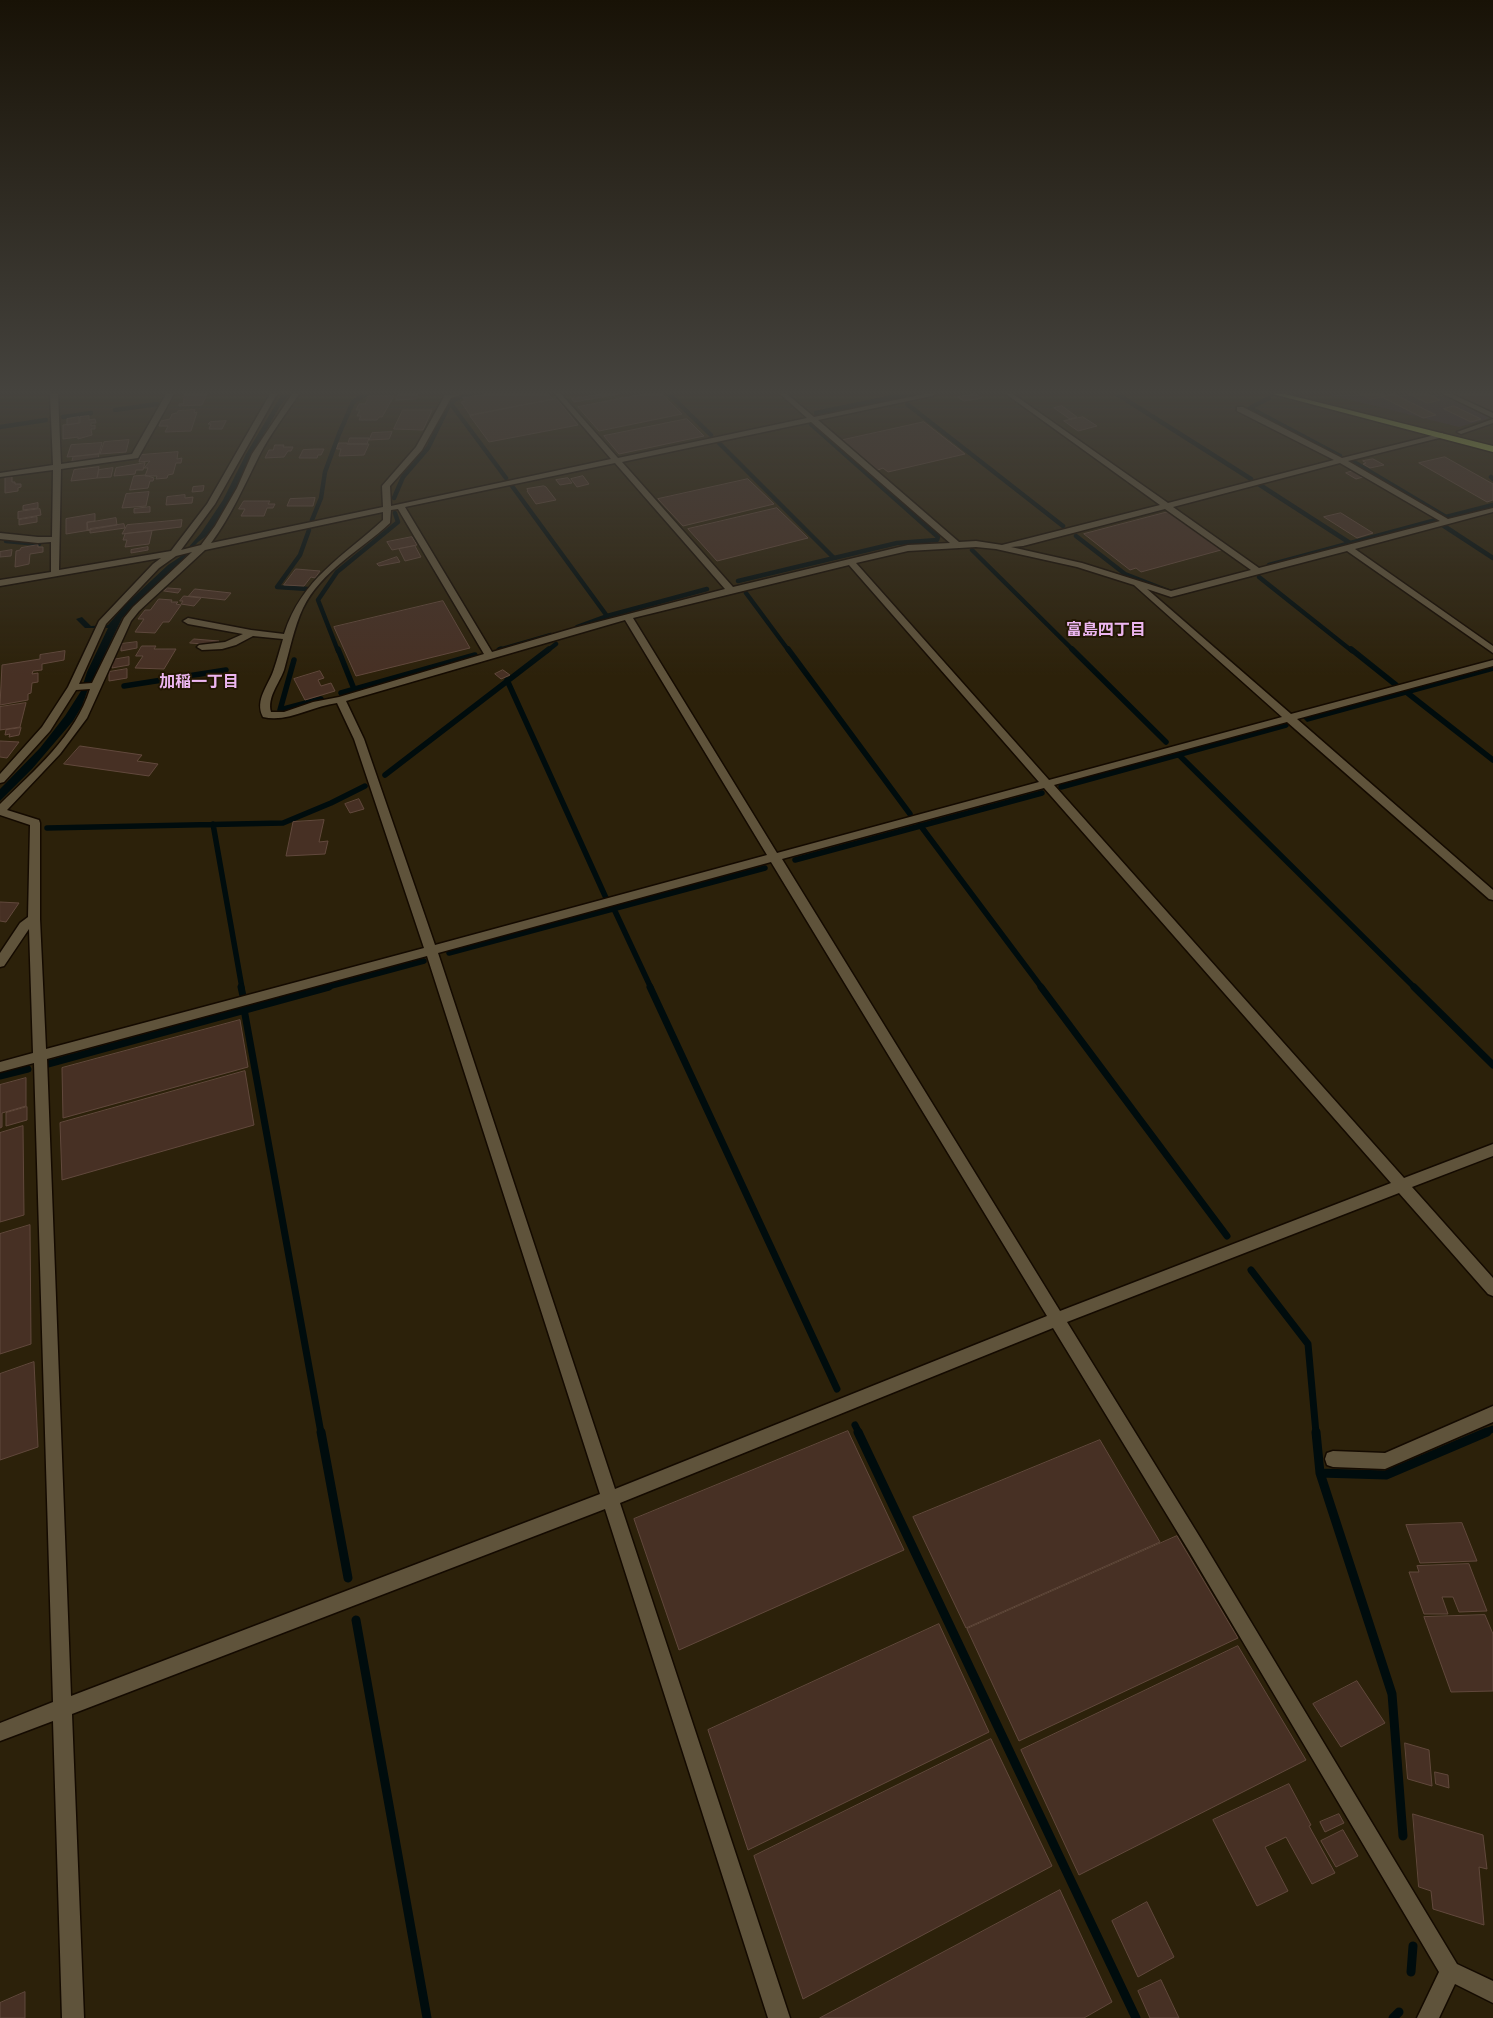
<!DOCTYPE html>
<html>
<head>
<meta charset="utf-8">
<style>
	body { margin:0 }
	canvas { display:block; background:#2c210a }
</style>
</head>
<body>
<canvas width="1493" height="2018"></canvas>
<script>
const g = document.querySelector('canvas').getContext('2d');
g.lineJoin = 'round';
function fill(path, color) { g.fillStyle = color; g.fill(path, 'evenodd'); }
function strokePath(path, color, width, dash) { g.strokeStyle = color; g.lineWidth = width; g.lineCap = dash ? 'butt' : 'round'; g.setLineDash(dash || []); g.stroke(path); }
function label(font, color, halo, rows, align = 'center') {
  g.font = font + ' "Noto Sans","Noto Sans JP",sans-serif'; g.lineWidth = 4; g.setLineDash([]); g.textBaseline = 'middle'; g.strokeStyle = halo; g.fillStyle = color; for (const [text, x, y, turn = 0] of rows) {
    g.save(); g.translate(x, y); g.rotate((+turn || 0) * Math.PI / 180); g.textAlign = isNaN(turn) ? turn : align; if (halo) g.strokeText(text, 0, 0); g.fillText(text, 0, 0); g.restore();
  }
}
fill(new Path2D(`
	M1327,394H1441L1490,418L1459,427Z`), '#35242d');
fill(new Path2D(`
	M282,394H290L280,406L252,455L230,500L208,535L198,542L173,570L122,618L88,689L82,706L73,721L32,769L0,801V789L40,748L65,716L81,691L87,672L108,628H85L76,619L82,617L91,626L108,625L125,605L168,565L180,557L201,533L223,500L246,454Z
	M1493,667V671L1307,722L1303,718Z`), '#000c0d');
strokePath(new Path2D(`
	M669,394L711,435
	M1117,394L1251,479
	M1269,398L1250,408L1340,456
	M451,404L506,478
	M907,404L1063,526
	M115,410L157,404
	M816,413L908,394
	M63,417L91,413
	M0,427L46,420
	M719,443L834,558
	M1352,461L1446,517L1493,505
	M1491,477L1493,479
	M1260,485L1350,543
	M512,486L607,616
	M394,498L403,477L428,448L449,405L457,398L471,394
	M312,520L321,498L325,472L339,434L353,402L366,394
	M1444,526L1493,558
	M1076,536L1125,574L1171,592
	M6,541L39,544
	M972,550L1074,651
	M1269,565L1436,520
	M1259,577L1352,651
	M738,581L897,543L937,540L938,537L811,424
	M308,589L277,587L300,555L309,530
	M746,593L789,651
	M577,627L607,616L707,589
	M499,650L551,635
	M338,651L318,600L337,572L398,522L395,513
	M547,651L556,644`), '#000c0d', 4.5);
strokePath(new Path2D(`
	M338,649L354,689
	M788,649L910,814
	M1072,649L1166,742
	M1351,649L1396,685
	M499,650L501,649
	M294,660L280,710L321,699
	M507,680L606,898
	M124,686L226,670
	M1405,691L1493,760
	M341,693L475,655
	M1178,754L1415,988
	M385,775L549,649
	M1061,787L1286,725
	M213,824L242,988
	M920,825L1042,988
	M47,828L283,823L331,803L365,786
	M795,860L1042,793
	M614,909L651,988
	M449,953L765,868
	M324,988L424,961`), '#000c0d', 5.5);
strokePath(new Path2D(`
	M241,987L243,996
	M650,987L837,1389
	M1041,987L1227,1236
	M1414,987L1493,1065
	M244,1009L321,1433
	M48,1064L329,987
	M0,1076L28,1069
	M1251,1270L1308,1344L1316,1433
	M855,1425L859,1433
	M1484,1433L1493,1429`), '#000c0d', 7);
strokePath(new Path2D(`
	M321,1432L348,1578
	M858,1432L1136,2018
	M1316,1432L1320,1473
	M356,1620L427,2018
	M1403,1836L1392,1694L1320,1473L1386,1475L1487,1432
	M1411,1972L1413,1946
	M1393,2018L1399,2012`), '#000c0d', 9);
const building = new Path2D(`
	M185,394H207L202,405L179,406V404H183Z
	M399,394H418L416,399L396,400Z
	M488,394H548L553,399L470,415L461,402L465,401L463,398Z
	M602,394H619L574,402L572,399Z
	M644,394H662L682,414L599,431L578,407Z
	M976,394L982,398L964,401L958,397Z
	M1360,394H1382L1386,396L1371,399Z
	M1394,394L1436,415L1423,418L1382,397Z
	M1409,394H1428L1440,400L1428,403Z
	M1456,394H1489L1493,395V412Z
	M369,396H394L382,417H379L377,420H359L361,416H357L360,410H356L359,404H365Z
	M557,399L578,425L489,442L470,416Z
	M1062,406L1077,417L1070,419L1054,408Z
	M1454,406L1481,419L1471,422L1444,409Z
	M195,410L194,413L197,412L191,431L165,432L168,426H159L161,421L170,419L172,414L177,413L178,411Z
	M403,410H432L423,430L394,429Z
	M89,416V420L95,419L96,423H91V426L95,425V429H91L92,435L78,439V437L63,439V425L80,423V417Z
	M79,417V423L67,425V419Z
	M1083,417L1097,426L1078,431L1064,421Z
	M687,419L704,436L619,454L604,436Z
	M226,421L222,429H209L211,424H208L210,422Z
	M924,422L965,454L888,472L883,468L878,470L843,440Z
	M392,432L389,439L369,440L372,433Z
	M350,438H369L367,444H348Z
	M129,440L126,452L100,454L104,442Z
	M102,443L99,454L67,457L71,445Z
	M339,443H347V444H369L364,455L339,456L341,449H337Z
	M275,445H284L283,447H293L291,451H288L284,457L265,458L269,450H273Z
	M316,449H324L321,455H318L317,458H299L303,450Z
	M178,452L177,459L182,458L181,463H176L173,474L168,475L167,478L156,479L157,476H145L148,468H144L150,461L139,462L141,455Z
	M99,454L98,459L72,461L73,457Z
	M1445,457L1493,484V500L1487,502L1419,463Z
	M1373,459L1377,461L1384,465L1370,468L1363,464L1366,463L1363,461Z
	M145,463L143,470H136L135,474L114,476L116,468Z
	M99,467L97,478L71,481L74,470Z
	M113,468L111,477L97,478L99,470Z
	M1353,471L1363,477L1356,479L1346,473Z
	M134,476L145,475L154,478L153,481H150L148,488L130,490Z
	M583,476L589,484L577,487L571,479Z
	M12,477V482H15V484H21V487L18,488V491L5,493V478Z
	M568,478L572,483L560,485L556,480Z
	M748,479L774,504L683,526L658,499Z
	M204,486L203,491L192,492L193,487Z
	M544,486L546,487L556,500L536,504L527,491H528L527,489Z
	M149,492L146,506L122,508L126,494Z
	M185,495V498L193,497L192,503L166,505L167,497Z
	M315,498L313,506H287L290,499Z
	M244,501H270L268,504H275L273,508H267L264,516H241L245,509H239Z
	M38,503V508L23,510V506Z
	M150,507V512L134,513V509Z
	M777,508L808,538L717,561L688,529Z
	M40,509L41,515L18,519V512Z
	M1168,512L1221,550L1141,572L1136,568L1130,570L1084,534Z
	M1341,513L1373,533L1357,538L1324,517Z
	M95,514V521L87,522V530H90L66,534V519Z
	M37,517V522L19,525V520Z
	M116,518L117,525L88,530L87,523Z
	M182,520L181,527L122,534L127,525Z
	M124,524L125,528L90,533V529Z
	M152,531L149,544L125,547L127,540H123L125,534Z
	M412,537L417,545L392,550L387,542Z
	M38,545V547H43V552L30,554L29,564L15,567L16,551L20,550L21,548Z
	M415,546L421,557L405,561L399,549Z
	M148,547V550L131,553V550Z
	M12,550L11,556L0,557V552Z
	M397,557L400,562L379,566L377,564Z
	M296,569L320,571L315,578L311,577L304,586L284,585Z
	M168,588L181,589L178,593L164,591Z
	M195,589L231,593L225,600L189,596Z
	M184,596L201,598L194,606L181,604L183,601H180Z
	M159,599L172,600L171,602H178L176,604L181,605L169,622H163L155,633L135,632L144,619H138L145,610H150Z
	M443,601L470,648L356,676L334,627Z
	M194,639L219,641L216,645L190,643Z
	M137,642V648L121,651V644Z
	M142,646H156L154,649H176L164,669L135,668L143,656H136Z
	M65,651L64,660L42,664V670L33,671L32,674L38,673V682L32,683L31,693L28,694V700L0,705L2,665L40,659V655Z
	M129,657V665L112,668V660Z
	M127,669V678L109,681V672Z
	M503,670L510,675L501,679L495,674Z
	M320,671L324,678L318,680L321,686L331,683L335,691L305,700L294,679Z
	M26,703L20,727L0,730V707Z
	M21,728L19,735L9,737L10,734L5,735L6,730Z
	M0,741L19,742L7,758L0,757Z
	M80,746L142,755L137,761L158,764L149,776L64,764Z
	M359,799L364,809L350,813L345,804Z
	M324,820L319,842L328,841L325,854L286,856L293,822Z
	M0,902L19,903L6,922L0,921Z
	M240,1020L248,1067L63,1118L62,1068Z
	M245,1071L254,1125L62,1180L60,1123Z
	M26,1078V1106L2,1113V1127L0,1128V1085Z
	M27,1107V1120L6,1126V1113Z
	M23,1126L24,1215L0,1222V1133Z
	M30,1225L31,1344L0,1354V1234Z
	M34,1362L38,1447L0,1460V1374Z
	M848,1431L904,1550L679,1650L634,1519Z
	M1100,1440L1160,1542L966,1628L913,1517Z
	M1462,1523L1477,1561L1420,1563L1406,1525Z
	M1177,1536L1238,1638L1019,1741L967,1629Z
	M1469,1564L1487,1611L1459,1612L1453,1597H1442L1448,1614H1424L1409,1572H1419L1417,1566Z
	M1485,1615L1493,1634V1691L1451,1692L1424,1617Z
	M939,1624L989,1732L748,1850L708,1730Z
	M1238,1646L1306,1760L1079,1875L1021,1750Z
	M1357,1681L1385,1723L1341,1747L1313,1704Z
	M991,1739L1052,1866L803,1999L754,1856Z
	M1405,1743L1429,1750L1432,1786L1408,1779Z
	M1435,1772L1448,1775L1449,1788L1436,1784Z
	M1289,1784L1311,1825L1309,1826L1335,1873L1312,1884L1286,1837L1265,1847L1288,1891L1257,1906L1213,1820Z
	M1339,1814L1344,1823L1325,1832L1320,1822Z
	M1413,1814L1483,1835L1487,1869L1479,1867L1484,1925L1433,1909L1431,1891L1419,1887Z
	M1343,1830L1358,1856L1336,1867L1321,1841Z
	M1060,1890L1112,2002L1084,2018H820Z
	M1147,1902L1174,1957L1138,1977L1112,1921Z
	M1161,1980L1179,2018H1150L1138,1991Z
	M25,1992V2018H0V2003Z`);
fill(building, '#473024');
strokePath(building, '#61483c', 1);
const minor = new Path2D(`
	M50,394H58L61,464L132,454L166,394H174L138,458L61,469L59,570L171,551L207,504L270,394H277L215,504L181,550L201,545L215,526L237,488L252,454L292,394H299C286,414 270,434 259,456C244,486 231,516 211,543L383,507L382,486L416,447L445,395L462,394L451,398L422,450L390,486L391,506L611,459L555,394H561L618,458L807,418L780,394H787L814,417L924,394H935L932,396L818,420L959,542L976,541L1002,545L1160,505L1006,394H1013L1168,503L1334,460L1237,411V407H1243L1342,458L1443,433V437L1348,461L1448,519L1493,508V512L1355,549L1493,646V653L1347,551L1171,597L1147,589L1291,714L1493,660V666L1297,719L1493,890V900L1489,899L1287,722L1054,785L1404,1178L1493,1144V1156L1412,1187L1493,1278V1296L1488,1294L1399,1193L1067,1322L1201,1539L1457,1964L1493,1981V2003L1455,1984L1439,2018H1417L1439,1972L1189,1551L1053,1328L620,1503L790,2018H768L605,1509L72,1714L84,2018H62L53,1721L0,1741V1723L53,1702L34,1063L0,1072V1062L33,1053L29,929L4,966L0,967V953L20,923L28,917L30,825L0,815V804C34,771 76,735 90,689L76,690L50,731L4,782L0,783V774L42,727L68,687L99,621L153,564L161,558L0,586V580L51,572V542L38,543L0,539V533L38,537H52L53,470L0,477V473L53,465ZM811,422L950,543L908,545L733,587L622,462ZM615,463L725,589L574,628L492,652L405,507ZM1340,463L1440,521L1259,568L1173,507ZM398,509L484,654L339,697L313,702L284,712H271C267,697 279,684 284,670C290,649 294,627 303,608C321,571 361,550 390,523L391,510ZM1165,509L1251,570L1171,591L1082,563L1011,547L1023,546ZM383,512V520C343,557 302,578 284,634L251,630L188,618L183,621L188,624L243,634L225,642L199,645L197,647L202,650L222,649L236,645L253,636L283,639C280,649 277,660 274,669C269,685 254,700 263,717C288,723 312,706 337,703L354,739L424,948L46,1049L40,919V823L39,820L7,810L60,754L87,718L131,621L139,611L205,550ZM976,547L996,549L1077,567L1134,585L1282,717L1049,780L856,563L908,551ZM192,552L133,607L124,618L92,683L79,684L106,624L159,568L176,556ZM849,565L1039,782L777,853L633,618ZM625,620L767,855L435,945L364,739L346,701ZM1044,788L1391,1183L1060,1311L782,859ZM771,862L1047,1316L615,1489L438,953ZM427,956L600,1494L71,1696L47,1059Z
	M1443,394H1452L1493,413V418Z
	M1493,419V423L1461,434L1457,432Z
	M1493,1406V1422L1385,1469L1333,1467L1327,1465L1325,1459L1327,1453L1333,1451L1385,1453Z`);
const highway = new Path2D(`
	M1273,394H1285L1493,446V452Z`);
strokePath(minor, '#140a00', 3);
strokePath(highway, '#140a00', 3);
fill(minor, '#5f533b');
fill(highway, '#aec84c');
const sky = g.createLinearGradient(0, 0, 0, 676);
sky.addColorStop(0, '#181206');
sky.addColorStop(0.58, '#45433e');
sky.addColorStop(1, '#45433e00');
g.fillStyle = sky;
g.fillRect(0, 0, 1493, 676);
label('bold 16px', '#edb6f1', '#221703', [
	["富島四丁目",1106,630],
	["加稲一丁目",199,682]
]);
</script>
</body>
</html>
